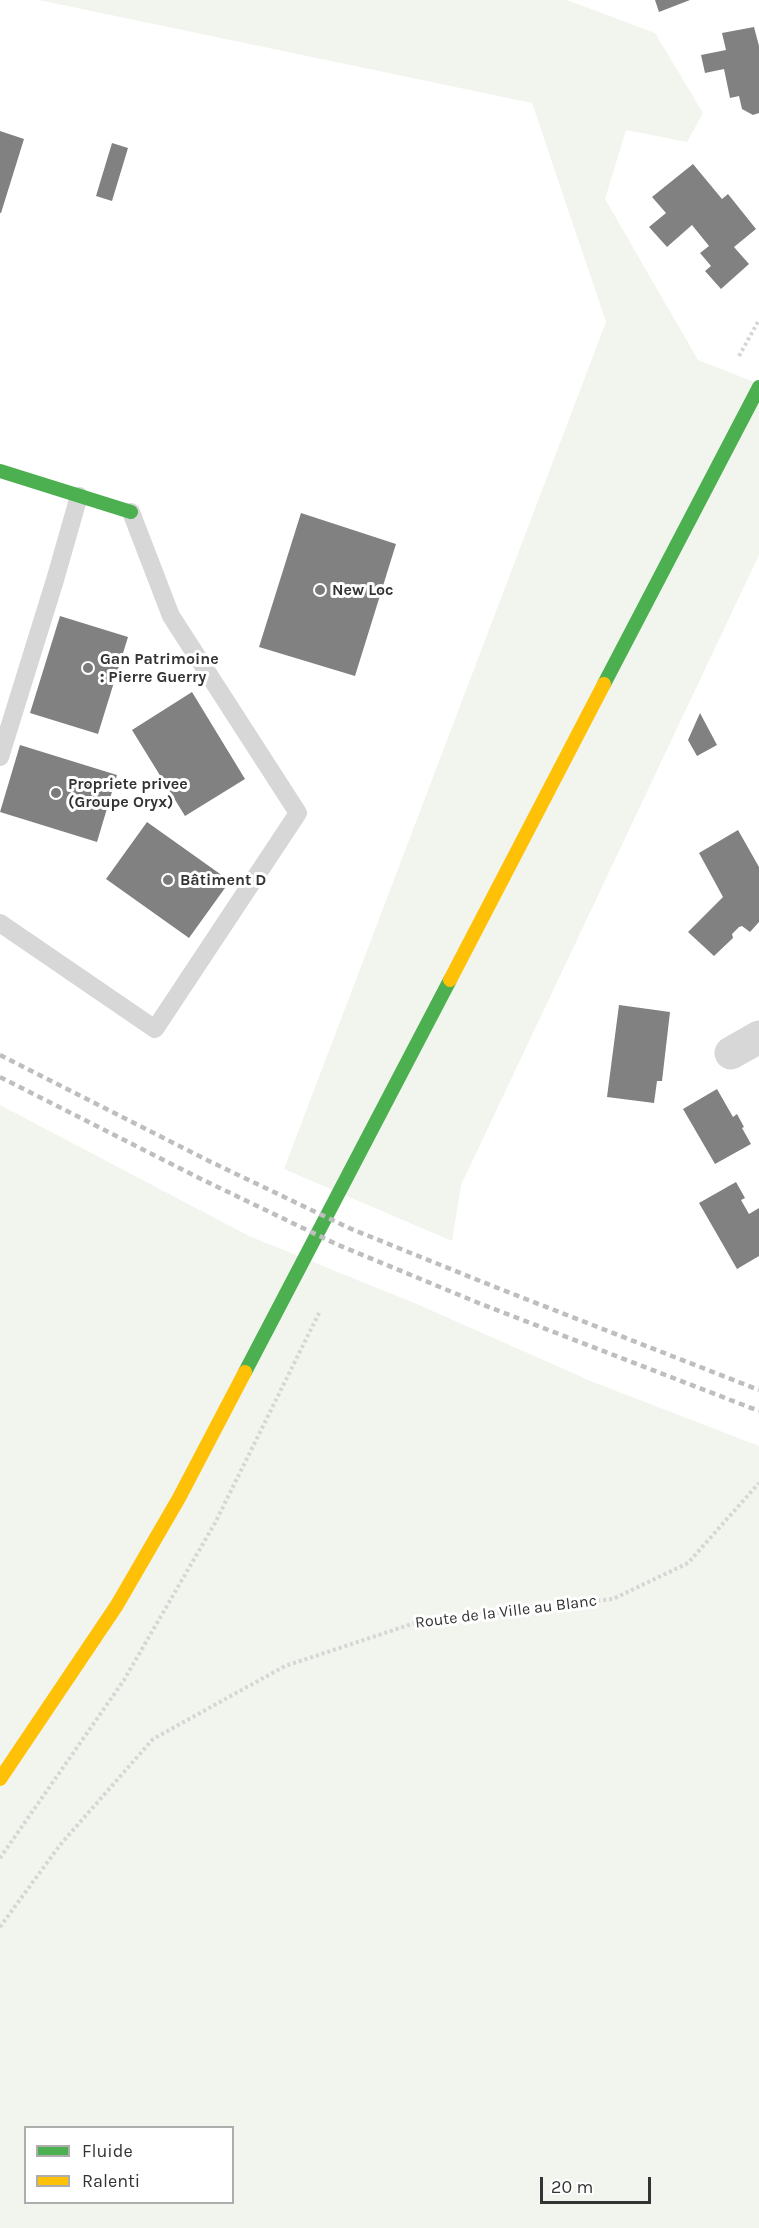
<!DOCTYPE html>
<html>
<head>
<meta charset="utf-8">
<style>
	body { margin:0 }
	#map { position:relative; width:759px; height:2228px; overflow:hidden; background:#fff; font-family:Karla,sans-serif }
	canvas { display:block }
	.legend { position:absolute; left:24px; top:2126px; width:210px; height:78px; box-sizing:border-box; background:#fff; border:2px solid #adadad; margin:0; padding:8px 10px; list-style:none; font-size:18px; color:#333 }
	.legend li { display:flex; align-items:center; gap:12px; height:30px }
	.legend b { width:30px; border:2px solid #adadad }
	.scale { position:absolute; left:540px; top:2177px; width:111px; height:27px; box-sizing:border-box; border:3px solid #333; border-top:0; padding-left:8px; font-size:18px; line-height:21px; white-space:nowrap; color:#333; -webkit-text-stroke:4px #fff; paint-order:stroke }
</style>
</head>
<body>
<div id="map">
<canvas width="759" height="2228"></canvas>
<ul class="legend">
<li><b style="height:8px;background:#4caf50"></b>Fluide</li>
<li><b style="height:8px;background:#ffc107"></b>Ralenti</li>
</ul>
<div class="scale">20 m</div>
</div>
<script>
const g = document.querySelector('canvas').getContext('2d');
g.lineJoin = 'round';
function fill(path, color) { g.fillStyle = color; g.fill(path, 'evenodd'); }
function strokePath(path, color, width, dash) { g.strokeStyle = color; g.lineWidth = width; g.lineCap = dash ? 'butt' : 'round'; g.setLineDash(dash || []); g.stroke(path); }
function label(font, color, halo, rows, align = 'center') {
  g.font = font + ' Karla,sans-serif'; g.lineWidth = 6; g.setLineDash([]); g.textBaseline = 'middle'; g.strokeStyle = halo; g.fillStyle = color; for (const [text, x, y, turn = 0] of rows) {
    g.save(); g.translate(x, y); g.rotate((+turn || 0) * Math.PI / 180); g.textAlign = isNaN(turn) ? turn : align; if (halo) g.strokeText(text, 0, 0); g.fillText(text, 0, 0); g.restore();
  }
}
fill(new Path2D(`
	M39,0H567L655,33L703,113L687,142L626,130L605,199L698,360L759,384V555L461,1185L452,1241L284,1169L606,322L532,103Z
	M0,1105L249,1236L419,1305L593,1382L759,1446V2228H0ZM26,2128H232V2202H26Z`), '#f1f5ed');
fill(new Path2D(`
	M655,0H690L659,12Z
	M754,27L759,46V113L753,115L742,109L739,96L730,98L724,69L705,73L701,55L726,50L722,33Z
	M0,131L24,139L1,213H0Z
	M112,143L128,148L112,201L96,196Z
	M693,164L722,199L728,194L756,229L734,247L749,264L721,289L705,271L711,266L700,253L709,246L692,225L667,247L649,227L666,213L652,197Z
	M301,513L396,544L355,676L259,647Z
	M60,616L128,637L98,734L30,713Z
	M192,692L245,779L185,816L132,730Z
	M700,713L717,745L697,756L688,740Z
	M20,745L117,775L97,842L0,812Z
	M147,822L230,881L189,938L106,879Z
	M738,830L759,867V922L750,932L742,926L739,927L732,934L733,938L714,956L688,932L723,897L699,853Z
	M619,1005L670,1012L662,1081H657L654,1103L607,1097Z
	M717,1089L733,1117L737,1114L744,1127L742,1128L751,1144L715,1164L683,1109Z
	M736,1182L745,1198L741,1200L749,1214L759,1208V1256L737,1269L699,1203Z`), '#818181');
strokePath(new Path2D(`
	M739,356L759,320
	M0,1858L124,1680L215,1523L320,1311
	M0,1927L60,1845L153,1739L285,1666L418,1622L613,1599L688,1563L759,1483`), '#d6d6d6', 4, [3, 3]);
strokePath(new Path2D(`
	M0,757L55,580L79,496
	M0,923L155,1029L298,813L171,616L131,512`), '#d7d7d7', 18);
strokePath(new Path2D(`
	M731,1053L759,1037`), '#d7d7d7', 33);
strokePath(new Path2D(`
	M0,471L131,512
	M604,684L759,387
	M245,1372L450,980`), '#4caf50', 14);
strokePath(new Path2D(`
	M450,980L604,684
	M0,1779L117,1605L179,1498L245,1372`), '#ffc107', 14);
strokePath(new Path2D(`
	M0,1055L209,1161L349,1228L490,1285L759,1390
	M0,1077L197,1177L336,1244L481,1304L759,1411`), '#bebebe', 4.5, [6, 4.5]);
for (const [x, y, r, color] of [
	[320,590,6,"#7a7a7a"],
	[88,668,6,"#7a7a7a"],
	[56,793,6,"#7a7a7a"],
	[168,880,6,"#7a7a7a"]
]) { const dot = new Path2D(); dot.arc(x, y, r, 0, 2 * Math.PI); g.fillStyle = color; g.fill(dot); strokePath(dot, '#fff', 2); }
label('bold 16px', '#333', '#fff', [
	["New Loc",332,590],
	["Gan Patrimoine",100,659],
	[": Pierre Guerry",100,677],
	["Propriete privee",68,784],
	["(Groupe Oryx)",68,802],
	["Bâtiment D",180,880]
], 'left');
label('16px', '#333', '#fff', [
	["Route de la Ville au Blanc",506,1612,-7]
]);
</script>
</body>
</html>
